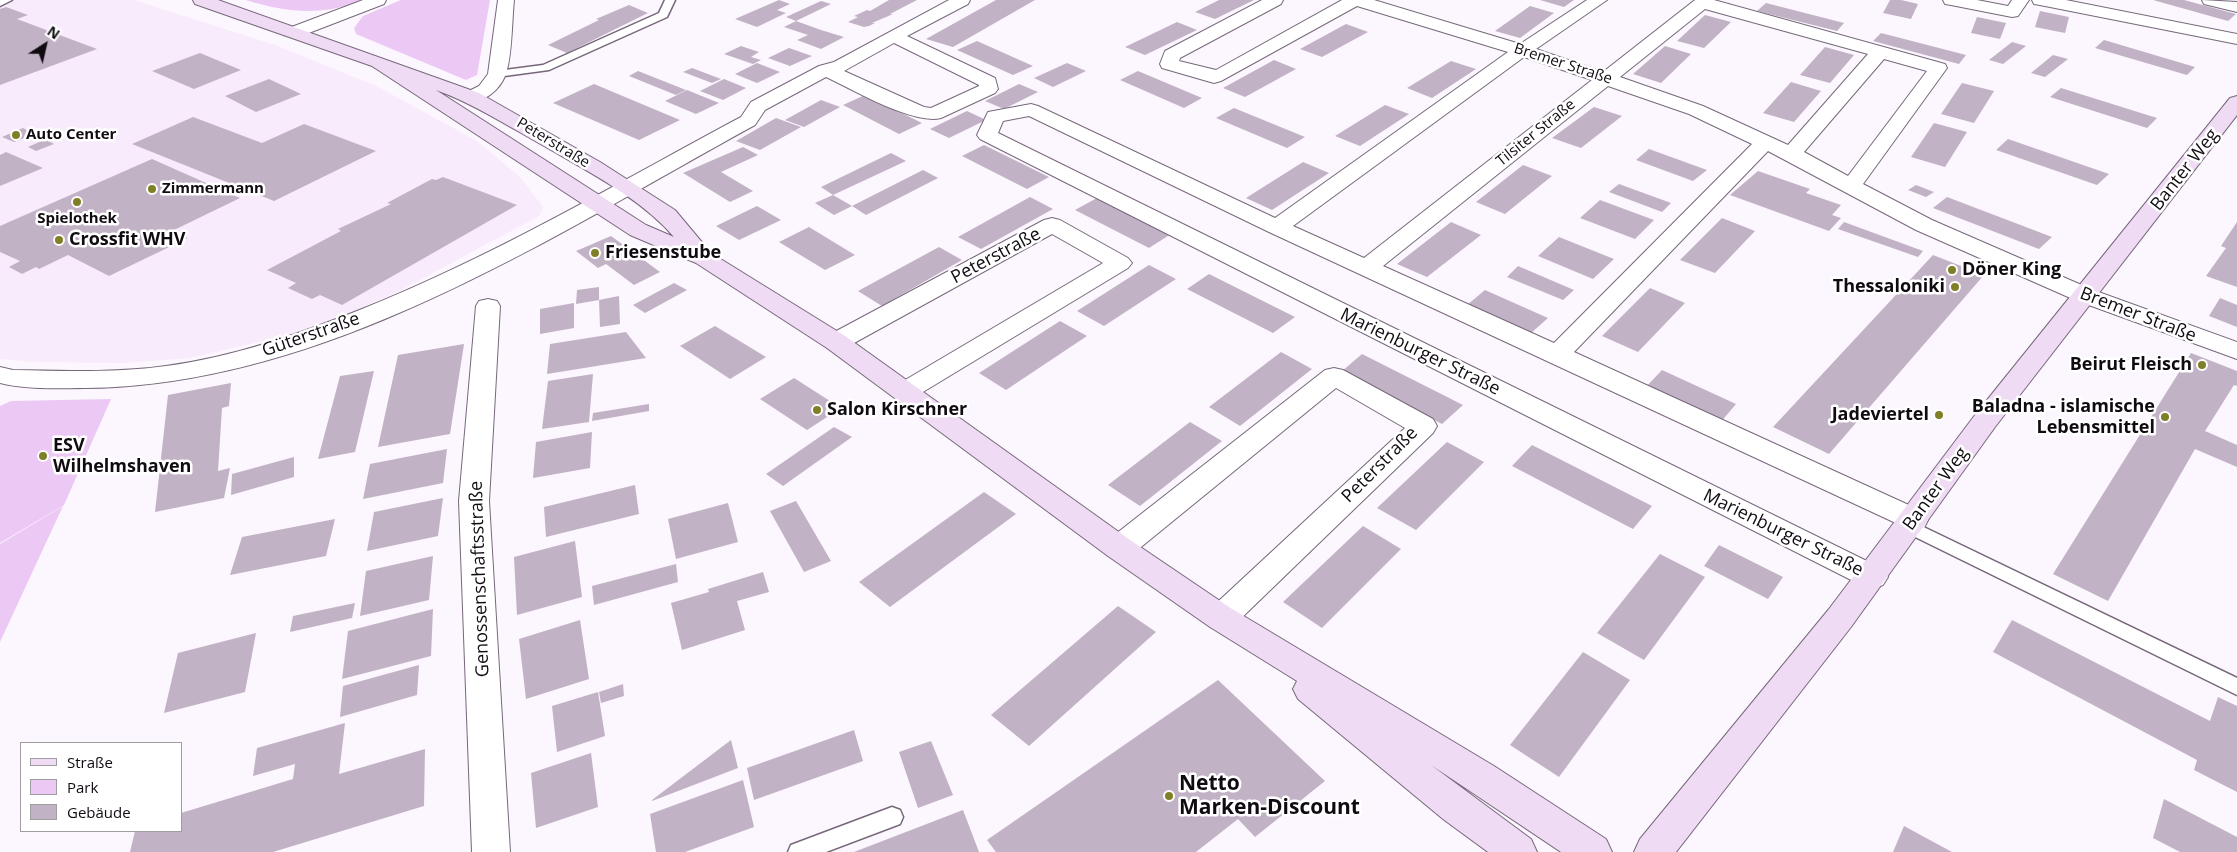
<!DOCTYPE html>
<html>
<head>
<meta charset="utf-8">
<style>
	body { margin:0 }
	#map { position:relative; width:2237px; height:852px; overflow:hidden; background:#fcf6fe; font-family:"Open Sans",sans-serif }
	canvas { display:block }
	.legend { position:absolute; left:20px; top:742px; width:162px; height:90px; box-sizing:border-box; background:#fff; border:1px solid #9f9da0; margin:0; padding:6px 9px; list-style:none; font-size:15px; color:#100b11 }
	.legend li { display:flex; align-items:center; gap:10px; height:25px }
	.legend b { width:25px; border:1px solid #9f9da0 }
	.north { position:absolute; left:20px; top:20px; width:50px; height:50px; -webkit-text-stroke:4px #fff; paint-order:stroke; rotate:35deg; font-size:14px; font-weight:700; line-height:20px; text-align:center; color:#100b11 }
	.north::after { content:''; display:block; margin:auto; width:18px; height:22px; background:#100b11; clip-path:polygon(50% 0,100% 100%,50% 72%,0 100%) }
</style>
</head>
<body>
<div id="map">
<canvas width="2237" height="852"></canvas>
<ul class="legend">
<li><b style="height:6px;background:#efdcf4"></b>Straße</li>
<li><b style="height:14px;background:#ebc9f4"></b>Park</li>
<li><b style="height:14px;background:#c2b2c6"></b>Gebäude</li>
</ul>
<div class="north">N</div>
</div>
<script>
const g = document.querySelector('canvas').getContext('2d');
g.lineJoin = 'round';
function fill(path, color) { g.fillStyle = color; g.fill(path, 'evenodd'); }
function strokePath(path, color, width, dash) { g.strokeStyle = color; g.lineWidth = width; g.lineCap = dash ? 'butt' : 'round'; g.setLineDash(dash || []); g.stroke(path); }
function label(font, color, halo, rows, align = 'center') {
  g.font = font + ' "Open Sans",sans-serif'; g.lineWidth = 5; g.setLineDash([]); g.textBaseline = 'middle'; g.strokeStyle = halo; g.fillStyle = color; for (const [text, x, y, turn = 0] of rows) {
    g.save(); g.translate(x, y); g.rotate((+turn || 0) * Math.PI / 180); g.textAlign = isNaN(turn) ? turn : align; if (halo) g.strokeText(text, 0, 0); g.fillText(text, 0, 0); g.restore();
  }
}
fill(new Path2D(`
	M0,0H134L275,45L376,86L477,141L520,177L543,207L539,216L399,291L338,318L294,334L189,358L125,363L34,362L0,359Z`), '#f8ebfc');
fill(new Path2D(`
	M246,0H365C322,16 288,13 246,0Z
	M401,0H490L477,75L466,80L356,34L354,28L363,16Z
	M111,399L64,505L0,543V406L11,401Z
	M63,506L0,642V544Z`), '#ebc9f4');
fill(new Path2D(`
	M779,0L790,4L777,10L786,13L757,27L735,19Z
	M889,0H917L890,14H893L872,23H875L869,26L864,27L848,22L858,17L854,16L867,10L870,11Z
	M996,0H1035L953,47L926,39Z
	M1219,0H1254L1215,19L1195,12Z
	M1540,0H1574L1564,7Z
	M1890,0H1901L1918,4L1911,19L1883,13Z
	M2153,0H2184L2236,14L2228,21Z
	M821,1L831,4L796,21L786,17Z
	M1766,3L1844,23L1837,31L1757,11Z
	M629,5L648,13L567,53L548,45L599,20L596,19Z
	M1530,6L1554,13L1520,38L1495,31Z
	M6,7L28,15L17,19L97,49L0,85V9Z
	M2040,11L2069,17L2065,33L2035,27Z
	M1705,15L1731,22L1704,48L1677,41Z
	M1977,17L2006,23L2000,39L1971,33Z
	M796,21L821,30L844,37L821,49L797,40L808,35L784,27Z
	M1177,22L1197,30L1145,55L1125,47Z
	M1346,24L1368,32L1322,57L1300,49Z
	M1881,33L1966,55L1959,64L1873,41Z
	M2104,40L2195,67L2187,75L2095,48Z
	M977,41L1033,66L1013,75L957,50Z
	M2012,42L2026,46L2003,64L1989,60Z
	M741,46L759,52L751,57L761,60L753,64L724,54Z
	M1665,46L1691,54L1661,83L1633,74Z
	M1825,47L1854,55L1830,83L1800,75Z
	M789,48L812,56L790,66L768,58Z
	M200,53L241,70L194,89L152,71Z
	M2053,55L2068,59L2045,77L2031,73Z
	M1274,60L1296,69L1245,97L1223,88Z
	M1451,61L1476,69L1432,98L1407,88Z
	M757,63L780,72L757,83L735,74Z
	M1067,63L1086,71L1053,87L1034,78Z
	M692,68L721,79L712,83L683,72Z
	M638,71L686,90L676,95L629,76Z
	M1138,71L1202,98L1184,108L1120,80Z
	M269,79L301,94L256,112L225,96Z
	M724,79L746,88L723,100L700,91Z
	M1791,82L1821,91L1794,122L1763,113Z
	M1962,83L1994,91L1974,123L1941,114Z
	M594,84L680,120L639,140L553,103Z
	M1019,84L1038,92L1004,109L985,101Z
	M2061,88L2157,118L2147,128L2050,97Z
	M687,90L719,103L696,114L665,101Z
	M865,95L922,123L899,134L843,105Z
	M821,100L840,107L804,127L785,120Z
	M1385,105L1409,114L1360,146L1335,136Z
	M1594,107L1622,116L1581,148L1552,138Z
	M1234,108L1305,137L1287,148L1216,118Z
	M967,111L986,120L949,138L930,129Z
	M193,117L262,143L304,124L376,151L274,201L132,144Z
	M776,118L801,127L760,150L736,141Z
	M1934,123L1967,132L1945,167L1911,157Z
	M23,128L35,134L14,142L2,137Z
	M46,139L54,144L36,151L28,147Z
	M2008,139L2109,174L2097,185L1996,150Z
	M984,145L1049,177L1027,189L962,156Z
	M743,147L758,155L721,172L753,191L730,202L683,173Z
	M1649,149L1707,170L1693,181L1636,160Z
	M6,152L43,168L0,186V155Z
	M891,153L906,161L833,195L821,187Z
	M152,159L240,198L172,231L188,238L109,276L68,255L39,269L36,267L22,274L9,267L20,261L0,252V226Z
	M1303,162L1329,173L1272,210L1246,198Z
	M1523,165L1552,176L1505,214L1476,202Z
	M923,170L938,178L866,215L852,206Z
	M1758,171L1810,189L1806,193L1841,205L1832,215L1841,218L1829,231L1730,195Z
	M443,177L517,205L342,305L320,295L312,299L288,288L296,283L267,270L341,231L338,229L391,204L387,203L432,179L436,180Z
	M1619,184L1671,203L1662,212L1609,192Z
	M1916,185L1934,192L1926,197L1908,190Z
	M833,195L852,206L834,215L815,203Z
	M1030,197L1053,209L981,249L958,237Z
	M1947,197L2052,237L2039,249L1933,208Z
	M1097,198L1171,234L1149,248L1075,210Z
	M1600,200L1654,220L1635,239L1580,218Z
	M757,206L781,220L739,240L716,226Z
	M1722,218L1755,231L1715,273L1680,260Z
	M1451,222L1481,235L1427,277L1397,264Z
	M1844,222L1923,251L1918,257L1838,229Z
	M2237,222V287L2206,276L2226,248L2221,246Z
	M809,227L855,255L825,270L779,242Z
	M611,236L633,252L660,272L634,285L606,264L598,268L576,251Z
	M1559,237L1614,259L1593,279L1538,256Z
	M939,247L962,260L882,306L858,291Z
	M1933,255L1984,275L1829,454L1773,427Z
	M1149,265L1176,279L1104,326L1077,311Z
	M1518,266L1574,290L1563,300L1507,277Z
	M1209,274L1295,317L1273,333L1187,289Z
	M674,283L687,290L645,313L633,305Z
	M599,287V300L576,304L577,290Z
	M1650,288L1685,303L1638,352L1602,336Z
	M1485,290L1548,318L1530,334L1467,305Z
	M619,296L620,324L600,327L599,300Z
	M2220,298L2237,305V327L2209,316Z
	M574,303V328L540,334V309Z
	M1060,321L1087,336L1006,390L979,373Z
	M715,326L766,357L730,379L680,346Z
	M626,332L646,358L547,374L550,344Z
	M464,344L450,434L378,447L398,355Z
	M1281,352L1312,369L1240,426L1209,407Z
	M2191,353L2237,371V386L2234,385L2205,431L2237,445V467L2195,449L2108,601L2053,574Z
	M1362,354L1463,405L1442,424L1341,372Z
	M1662,370L1736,404L1720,423L1645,388Z
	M374,371L355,452L318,459L340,376Z
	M593,374L589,422L542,429L548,381Z
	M794,378L841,408L807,430L760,399Z
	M231,383L229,406L222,408L218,471L230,468L224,498L155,512L168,395Z
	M649,404V411L592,421L593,413Z
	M1190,422L1222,441L1140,506L1108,485Z
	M834,427L852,437L783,486L766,474Z
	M592,432L590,468L533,478L536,442Z
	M1447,442L1484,462L1416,530L1377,508Z
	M1532,445L1652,506L1633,529L1512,466Z
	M447,449L443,483L363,499L370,464Z
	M294,457V477L231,495L232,474Z
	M635,485L639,514L546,537L544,507Z
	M984,492L1016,514L890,607L859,582Z
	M443,498L438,536L367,551L374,512Z
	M796,501L831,561L804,572L770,511Z
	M728,503L738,542L676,559L668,519Z
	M335,519L326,556L230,575L242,537Z
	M1363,526L1401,549L1322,628L1283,602Z
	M575,541L582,597L517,615L514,557Z
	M1719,545L1783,577L1768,599L1704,566Z
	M1660,554L1705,577L1644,660L1597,633Z
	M433,556L429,600L360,616L366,571Z
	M676,564L678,582L594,605L592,586Z
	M763,572L769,592L737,601L745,630L682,650L671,603L709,592L708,589Z
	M355,603L352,618L290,632L293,616Z
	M1118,606L1156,632L1029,746L991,715Z
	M433,609L431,656L342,679L348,631Z
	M580,620L589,679L526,699L519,639Z
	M2012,620L2210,721L2218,697L2237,706V792L2194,770L2197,760L1993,652Z
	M256,633L245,692L164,713L178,653Z
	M1583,652L1630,680L1559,777L1510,745Z
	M419,665L417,695L340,717L343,686Z
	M1218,680L1325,781L1255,837L1238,819L1196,852H996L987,840Z
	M623,684L624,696L601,703L599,692Z
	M598,692L605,736L557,752L552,706Z
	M345,723L339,774L425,749L424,806L273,852H130L135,831H181V813L293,779L295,764L253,776L257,748Z
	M854,730L863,761L754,800L747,768Z
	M731,740L738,768L652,801V800Z
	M931,741L953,795L918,808L899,752Z
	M591,753L598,807L536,828L531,773Z
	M743,780L754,827L685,852H656L650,814Z
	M2164,799L2237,837V852H2180L2153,838Z
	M963,810L979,852H854Z
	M1904,826L1952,852H1893Z`), '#c2b2c6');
const lane = new Path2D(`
	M0,0H12L0,6Z
	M665,0H675L667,17L549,70L497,77L491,74L497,71L543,65L659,13Z
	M1909,520L2237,678V695L1903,531L1900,526L1903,521Z
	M892,807L900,810L903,817L900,824L826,852H788L791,845Z`);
const street = new Path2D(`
	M363,0H386L384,4L301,36H289L286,32L289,28Z
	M498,0H514C512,19 512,57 506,73C501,90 482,105 465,101L462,97L465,93L479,86L488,74Z
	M949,0H970L968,4L907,36L995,78L998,89L995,93L941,118C913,125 854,90 826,77L765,110L755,125C550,237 326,386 85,388C58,388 27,390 0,383V367L13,370C64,371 116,373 166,366C234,357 299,334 362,309C494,256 616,184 741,117L751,102L819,66L834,62ZM894,43L979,85V86L931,108L924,107L844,71Z
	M1262,0H1283L1281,4L1180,58L1179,61L1216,70L1342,0H1374L1520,44L1587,0H1607L1536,49L1603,72L1695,0H1714L1945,64L1947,68L1863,184L1932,220L2093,290L2237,342V359L2075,300L1916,230L1768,151L1574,352L1924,512L1928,520L1924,528L1913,531L1269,232L1029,116L1003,121L998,133L1883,569L1888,577L1883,585L1872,589L1861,585L980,139L977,135L988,112L1031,104L1038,106L1275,218L1508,52L1357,6L1221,81L1214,83L1162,68L1160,64L1165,51ZM1705,9L1868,54L1788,145L1703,106L1620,77ZM1524,57L1592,80L1364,258L1293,226ZM1884,59L1927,71L1848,176L1804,152ZM1608,86L1689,114L1752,144L1554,343L1383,266Z
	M1943,0H1977L2008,6L2012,0H2029L2018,16L2012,17L1951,5L1945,4Z
	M2032,0H2066L2237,34V44L2040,5L2034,4Z
	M2202,0L2237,2V12L2204,4Z
	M1052,218L1060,220L1128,258L1132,263L1128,268L913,398L904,401L895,398L891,392L895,386L1103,263L1052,234L845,348L836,350L827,348L823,342L827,336L1044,220Z
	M488,299L497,301L500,306L489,501L510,852H472L459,501L476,306L479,301Z
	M1334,368L1343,370L1433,419L1437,426L1433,433L1232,627L1221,631L1210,627L1205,618L1210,609L1405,428L1336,388L1130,556L1119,559L1108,556L1104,548L1108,540L1325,370Z`);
const secondary = new Path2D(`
	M193,0H218L479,93L600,162L675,210L711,253L845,336L1130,540L1232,609L1494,766L1606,839L1612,852H1561L1431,765L1531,839L1537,852H1488L1443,819L1298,699L1293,689L1297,681L1210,627L1108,556L827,348L696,263L630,235L372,66L195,4ZM436,90C474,104 508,126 544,146C587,171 642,199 674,237L646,225Z
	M2237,96V115L1995,427L1851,627L1676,852H1634L1640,839L1829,609L1975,415L2230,98Z`);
strokePath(lane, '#76687a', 3);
strokePath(street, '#76687a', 2);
strokePath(secondary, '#76687a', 2);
fill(lane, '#fff');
fill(street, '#fff');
fill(secondary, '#efdcf4');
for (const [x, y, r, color] of [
	[16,135,5,"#7f7f27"],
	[152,189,5,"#7f7f27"],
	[77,202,5,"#7f7f27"],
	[59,240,5,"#7f7f27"],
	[595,253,5,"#7f7f27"],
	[1952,270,5,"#7f7f27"],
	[1955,287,5,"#7f7f27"],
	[2202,365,5,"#7f7f27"],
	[817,410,5,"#7f7f27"],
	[1939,415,5,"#7f7f27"],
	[2165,417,5,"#7f7f27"],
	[43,456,5,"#7f7f27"],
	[1169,796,5,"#7f7f27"]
]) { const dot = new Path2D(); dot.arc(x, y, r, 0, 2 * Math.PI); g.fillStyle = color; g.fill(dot); strokePath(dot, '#fff', 2); }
label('15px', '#100b11', '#fff', [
	["Bremer Straße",1563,64,18],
	["Tilsiter Straße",1536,133,-39],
	["Peterstraße",553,143,31]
]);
label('bold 15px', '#100b11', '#fff', [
	["Auto Center",26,135],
	["Zimmermann",162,189],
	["Spielothek",77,219,"center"]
], 'left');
label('18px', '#100b11', '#fff', [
	["Banter Weg",2185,170,-52],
	["Peterstraße",996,256,-28],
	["Bremer Straße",2138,315,21],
	["Güterstraße",311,335,-19],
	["Marienburger Straße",1420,352,26],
	["Peterstraße",1380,465,-45],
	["Banter Weg",1936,489,-54],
	["Marienburger Straße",1783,533,26],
	["Genossenschaftsstraße",480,579,-92]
]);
label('bold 18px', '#100b11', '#fff', [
	["Crossfit WHV",69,240],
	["Friesenstube",605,253],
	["Döner King",1962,270],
	["Thessaloniki",1945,287,"right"],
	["Beirut Fleisch",2192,365,"right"],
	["Baladna - islamische",2155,407,"right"],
	["Lebensmittel",2155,428,"right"],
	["Salon Kirschner",827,410],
	["Jadeviertel",1929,415,"right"],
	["ESV",53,446],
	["Wilhelmshaven",53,467]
], 'left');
label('bold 21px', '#100b11', '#fff', [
	["Netto",1179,784],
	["Marken-Discount",1179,808]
], 'left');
</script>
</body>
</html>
